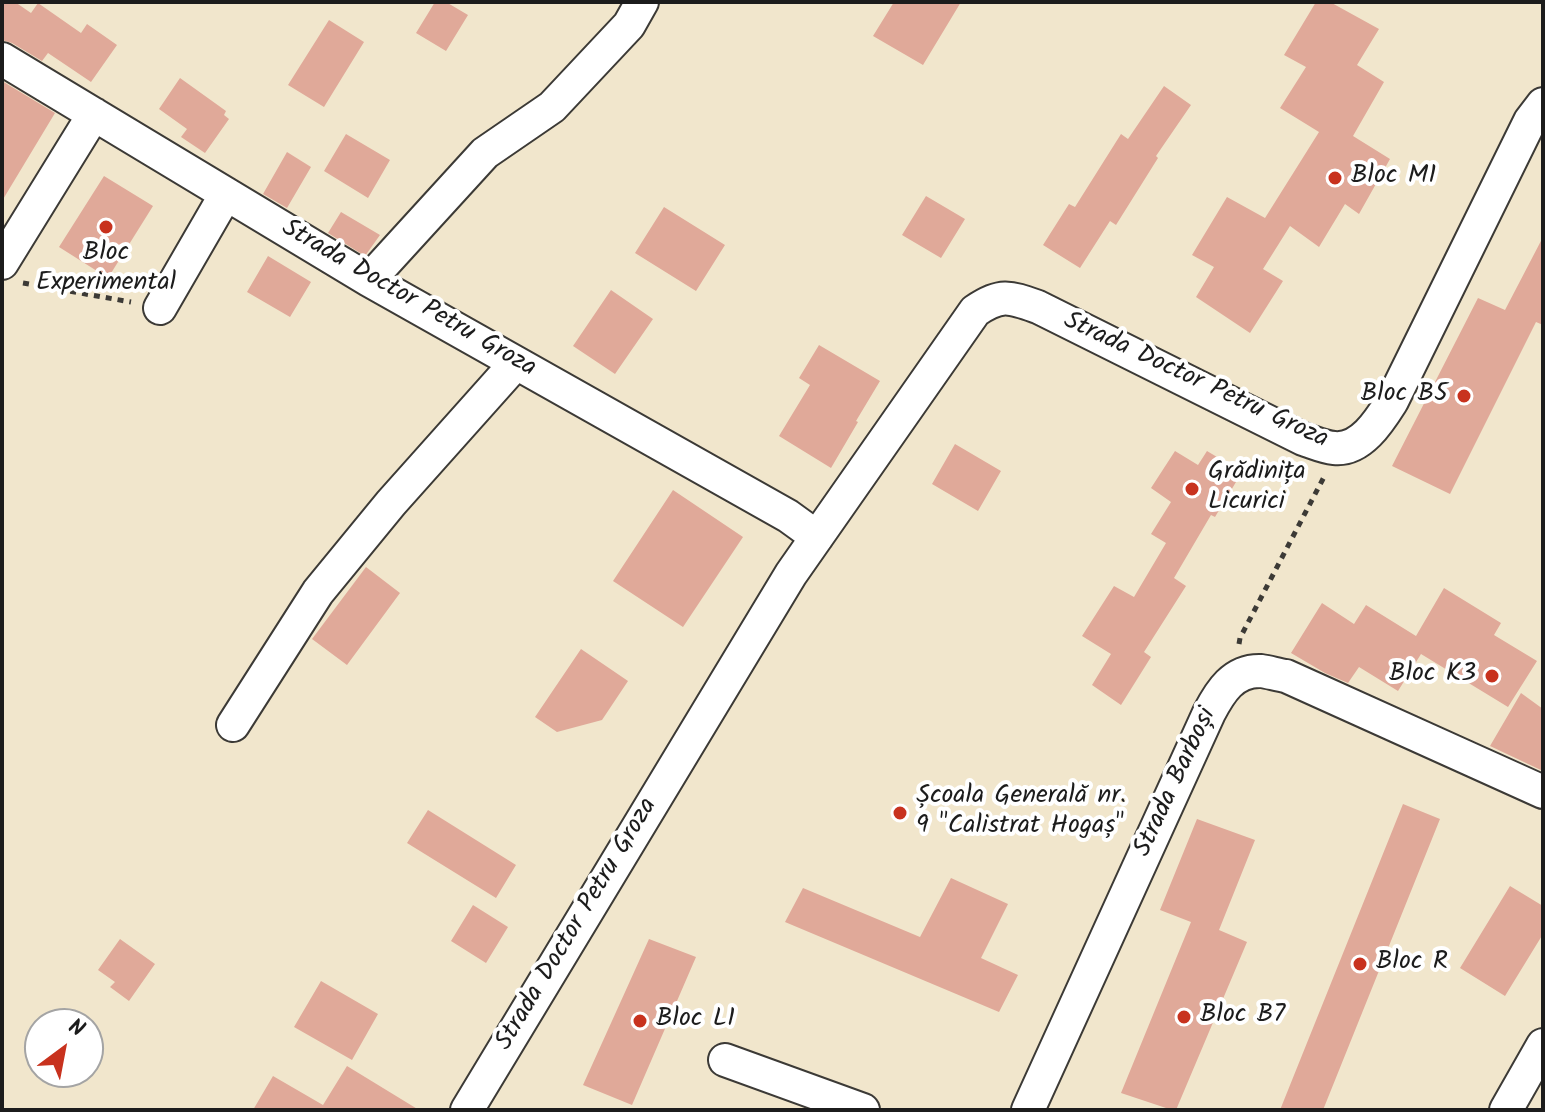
<!DOCTYPE html>
<html>
<head>
<meta charset="utf-8">
<style>
	body { margin:0 }
	#map { position:relative; width:1545px; height:1112px; overflow:hidden; background:#f1e6cc; font-family:Kalam,sans-serif }
	canvas { display:block }
	.frame { position:absolute; inset:0; border:4px solid #1c1c1c; pointer-events:none }
	.north { position:absolute; left:24px; top:1008px; width:80px; height:80px; box-sizing:border-box; background:#fff; border:2px solid #a4a4a4; border-radius:50%; rotate:32deg; font-size:22px; font-weight:700; line-height:32px; text-align:center; color:#1c1c1c }
	.north::after { content:''; display:block; margin:auto; width:28px; height:36px; background:#c8321e; clip-path:polygon(50% 0,100% 100%,50% 72%,0 100%) }
</style>
</head>
<body>
<div id="map">
<canvas width="1545" height="1112"></canvas>
<div class="frame"></div>
<div class="north">N</div>
</div>
<script>
const g = document.querySelector('canvas').getContext('2d');
g.lineJoin = 'round';
function fill(path, color) { g.fillStyle = color; g.fill(path, 'evenodd'); }
function strokePath(path, color, width, dash) { g.strokeStyle = color; g.lineWidth = width; g.lineCap = dash ? 'butt' : 'round'; g.setLineDash(dash || []); g.stroke(path); }
function label(font, color, halo, rows, align = 'center') {
  g.font = font + ' Kalam,sans-serif'; g.lineWidth = 8; g.setLineDash([]); g.textBaseline = 'middle'; g.strokeStyle = halo; g.fillStyle = color; for (const [text, x, y, turn = 0] of rows) {
    g.save(); g.translate(x, y); g.rotate((+turn || 0) * Math.PI / 180); g.textAlign = isNaN(turn) ? turn : align; if (halo) g.strokeText(text, 0, 0); g.fillText(text, 0, 0); g.restore();
  }
}
fill(new Path2D(`
	M2,2H15L31,13L38,3L81,33L87,24L117,45L91,82L48,53L42,61L12,43L2,40Z
	M435,2H446L468,15L446,51L416,33Z
	M894,2H961L923,65L873,36Z
	M1316,2H1330L1379,29L1357,65L1384,82L1353,136L1390,159L1359,214L1345,204L1319,247L1290,226L1263,269L1283,281L1250,333L1196,297L1214,267L1192,255L1227,197L1265,218L1319,132L1280,108L1306,67L1284,55Z
	M329,20L364,42L324,107L288,85Z
	M180,78L226,111L224,115L229,119L205,153L181,137L187,129L159,109Z
	M2,81L55,113L2,201Z
	M1164,86L1191,105L1156,156L1158,158L1116,225L1110,221L1080,268L1043,245L1069,204L1075,207L1121,134L1128,139Z
	M346,134L390,160L368,198L324,171Z
	M287,152L311,167L287,208L263,194Z
	M104,176L153,206L108,278L59,247Z
	M926,196L965,219L941,258L902,235Z
	M664,207L725,245L696,291L635,253Z
	M341,212L380,235L365,256L328,233Z
	M1543,237V325L1536,322L1450,494L1392,466L1478,298L1505,310Z
	M268,256L311,282L290,317L247,292Z
	M611,290L653,319L615,374L573,346Z
	M819,345L880,381L856,421L858,422L831,468L779,436L810,385L799,378Z
	M955,444L1001,471L978,511L932,484Z
	M1175,451L1198,465L1207,451L1242,472L1215,517L1211,515L1174,578L1186,586L1144,652L1151,657L1121,705L1092,685L1111,654L1082,636L1114,586L1134,597L1166,543L1151,534L1171,502L1151,488Z
	M673,490L743,537L683,627L613,581Z
	M366,567L400,593L347,665L312,639Z
	M1444,588L1501,623L1494,635L1537,661L1508,707L1421,654L1398,691L1359,667L1348,683L1325,673L1291,653L1322,603L1354,624L1366,605L1416,636Z
	M581,649L628,681L602,720L557,732L535,717Z
	M1521,693L1543,709V771L1490,746Z
	M1403,804L1440,819L1323,1110H1280Z
	M428,810L516,865L496,898L407,843Z
	M1197,819L1255,840L1219,930L1247,942L1176,1110H1172L1121,1093L1191,922L1160,910Z
	M951,878L1008,904L981,958L1018,975L999,1012L785,922L803,888L920,937Z
	M1510,886L1543,906V934L1505,996L1460,968Z
	M473,905L508,927L486,963L451,941Z
	M120,939L155,964L129,1001L110,987L115,982L98,970Z
	M649,939L696,957L632,1105L583,1085Z
	M321,981L378,1014L352,1060L294,1027Z
	M347,1066L419,1110H253L273,1076L323,1105Z`), '#e0a999');
const minor = new Path2D(`
	M2,59L369,280L788,516L817,537
	M2,263L94,114
	M369,280L485,153L552,107L629,25L642,2
	M160,308L226,194
	M233,725L318,592L391,503L516,363
	M725,1060L863,1110
	M467,1110L791,574L975,311C1001,293 1010,297 1038,307L1303,439C1313,442 1323,447 1334,448C1361,451 1380,420 1392,401L1530,121L1543,104
	M1028,1110L1209,713C1220,692 1233,670 1261,671C1269,672 1278,675 1286,676L1543,792
	M1506,1110L1543,1045`);
strokePath(minor, '#3c3a36', 36);
strokePath(new Path2D(`
	M23,283L131,302
	M1239,644L1240,638L1325,475`), '#3c3a36', 5, [6, 6]);
strokePath(minor, '#fff', 32);
for (const [x, y, r, color] of [
	[1335,178,8,"#c8321e"],
	[106,227,8,"#c8321e"],
	[1464,396,8,"#c8321e"],
	[1192,489,8,"#c8321e"],
	[1492,676,8,"#c8321e"],
	[900,813,8,"#c8321e"],
	[1360,964,8,"#c8321e"],
	[1184,1017,8,"#c8321e"],
	[640,1021,8,"#c8321e"]
]) { const dot = new Path2D(); dot.arc(x, y, r, 0, 2 * Math.PI); g.fillStyle = color; g.fill(dot); strokePath(dot, '#fff', 3); }
label('26px', '#1c1c1c', '#fff', [
	["Bloc M1",1351,178],
	["Bloc",106,255,"center"],
	["Experimental",106,285,"center"],
	["Bloc B5",1448,396,"right"],
	["Grădinița",1208,474],
	["Licurici",1208,504],
	["Bloc K3",1476,676,"right"],
	["Școala Generală nr.",916,798],
	["9 \"Calistrat Hogaș\"",916,828],
	["Bloc R",1376,964],
	["Bloc B7",1200,1017],
	["Bloc L1",656,1021]
], 'left');
label('26px', '#1c1c1c', '#fff', [
	["Strada Doctor Petru Groza",408,300,30],
	["Strada Doctor Petru Groza",1195,382,25],
	["Strada Barboși",1177,783,-65],
	["Strada Doctor Petru Groza",578,925,-59]
]);
</script>
</body>
</html>
